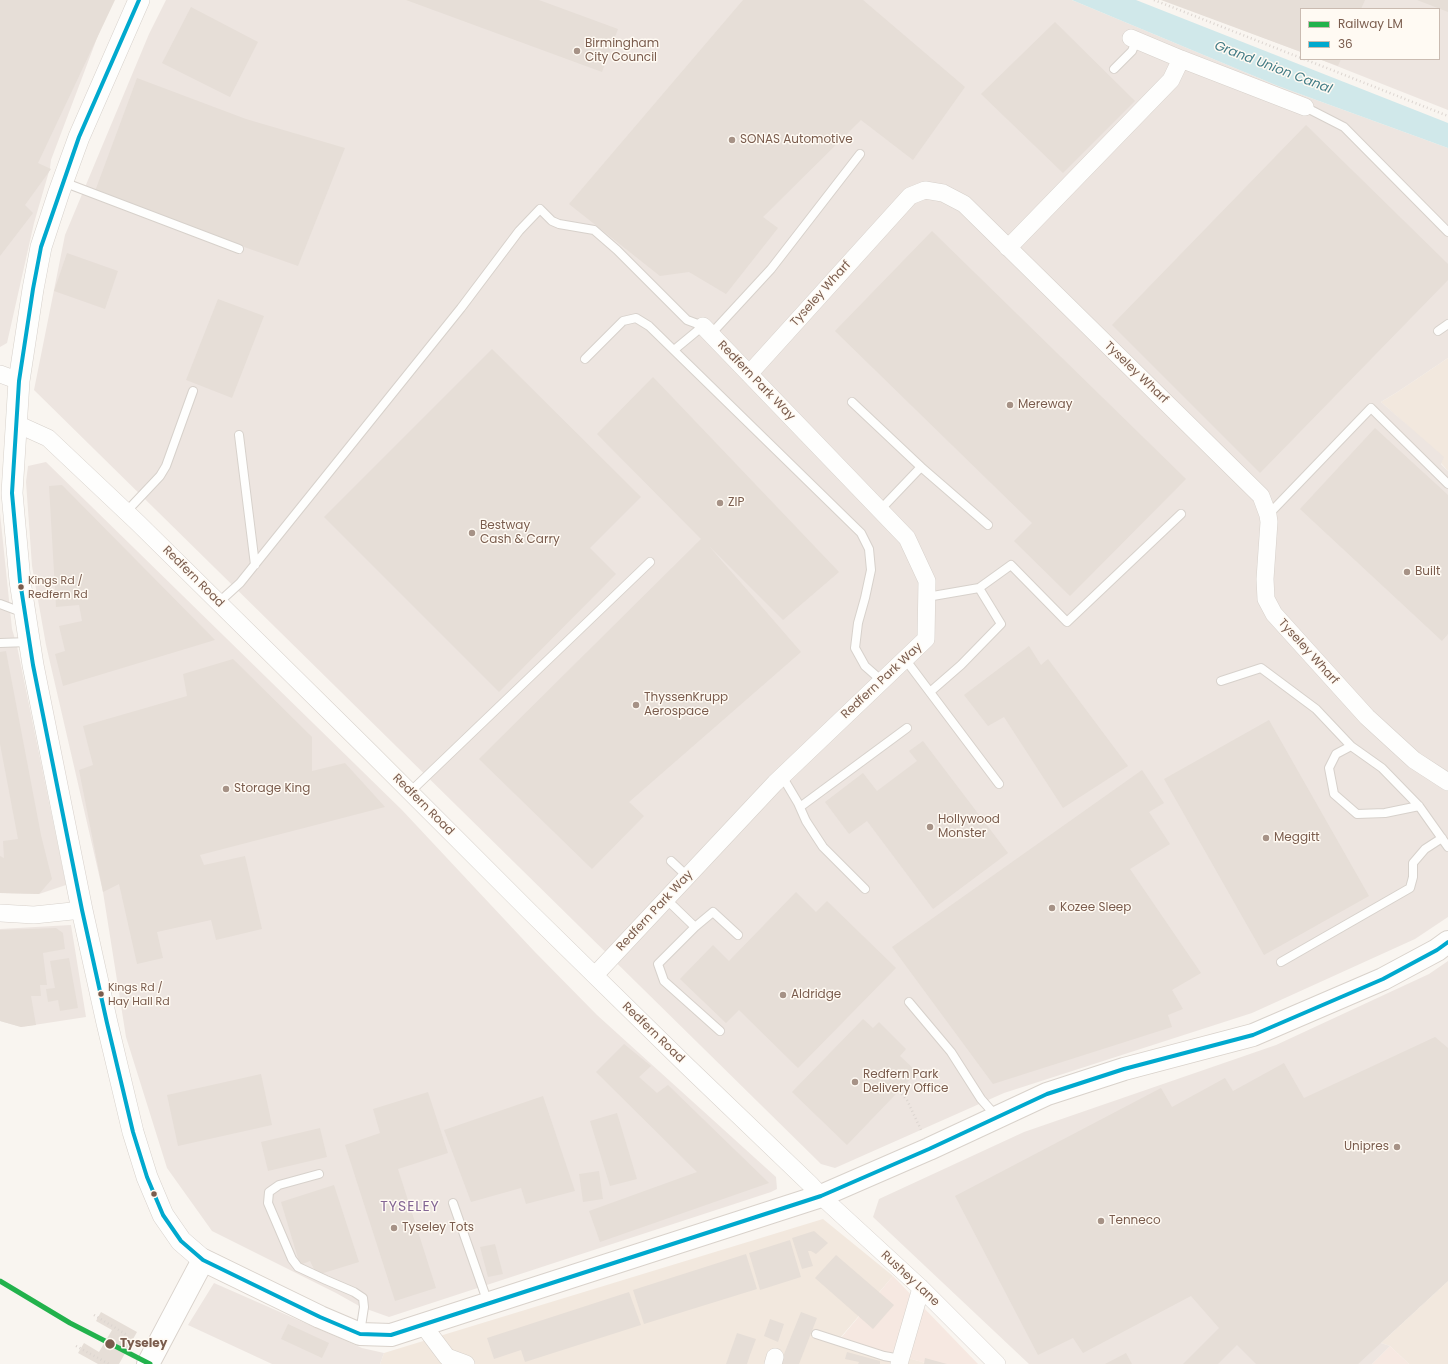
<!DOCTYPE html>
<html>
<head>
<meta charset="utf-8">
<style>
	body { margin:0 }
	#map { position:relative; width:1448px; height:1364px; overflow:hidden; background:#f9f5f0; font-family:Poppins,sans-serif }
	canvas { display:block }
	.legend { position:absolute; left:1300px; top:8px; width:140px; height:52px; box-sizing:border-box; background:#fffaf3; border:1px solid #cabbb1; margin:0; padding:5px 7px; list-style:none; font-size:12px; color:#7a5c4d }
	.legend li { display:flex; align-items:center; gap:8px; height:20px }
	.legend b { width:20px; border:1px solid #cabbb1 }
</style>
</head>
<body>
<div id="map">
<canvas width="1448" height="1364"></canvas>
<ul class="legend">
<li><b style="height:5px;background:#22b24c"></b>Railway LM</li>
<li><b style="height:5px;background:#00a9ce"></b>36</li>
</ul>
</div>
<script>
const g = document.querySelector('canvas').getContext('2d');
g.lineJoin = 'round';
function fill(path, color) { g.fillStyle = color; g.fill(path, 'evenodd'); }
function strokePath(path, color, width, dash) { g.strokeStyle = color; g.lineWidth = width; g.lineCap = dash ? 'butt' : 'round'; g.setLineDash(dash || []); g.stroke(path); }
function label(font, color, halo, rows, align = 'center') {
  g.font = font + ' Poppins,sans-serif'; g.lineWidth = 3; g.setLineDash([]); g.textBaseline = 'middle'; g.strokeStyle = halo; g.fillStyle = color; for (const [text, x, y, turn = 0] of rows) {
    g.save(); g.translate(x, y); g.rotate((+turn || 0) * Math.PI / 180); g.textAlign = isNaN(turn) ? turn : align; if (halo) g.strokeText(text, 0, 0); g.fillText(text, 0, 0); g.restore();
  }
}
fill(new Path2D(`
	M1448,358V471L1410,428L1381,402L1399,391Z
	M823,1219L893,1276L840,1338L929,1364H380L384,1353Z
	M1448,1281V1364H1409L1390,1346L1381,1343Z`), '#f2e8de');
fill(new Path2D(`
	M893,1276L978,1364H929L840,1339Z
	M1390,1346L1409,1364H1372Z`), '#f6e8e1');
fill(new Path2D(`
	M0,0L108,9L51,160L50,168L34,223L7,343L0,347Z
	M166,0H1072L1278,86L1448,148V358L1399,391L1381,402L1444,457L1441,464L1448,471V917L1415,939L1252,1013L1004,1093L835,1168L821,1164L34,390L65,235L149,34Z
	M1163,0H1448V110L1319,59H1439V9H1301V52Z
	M46,462L402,810L534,951L597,1015L776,1177L777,1189L771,1192L389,1317L361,1307L336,1293L212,1231L167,1168L126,1037L103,892L46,645L32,566L26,482L28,466Z
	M0,513L12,629L17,646L66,885L39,894L0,893Z
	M71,925L86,1017L21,1027L0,1021V929Z
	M1448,961V1281L1381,1343L1390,1346L1372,1364H1029L873,1217L879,1199L1024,1132L1276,1045L1429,974Z
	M214,1283L362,1348L384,1353L380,1364H272L188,1325Z`), '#ede5e0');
fill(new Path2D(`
	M1072,0H1136L1448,123V148L1278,86Z`), '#d0e8ea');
fill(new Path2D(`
	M0,0H115L38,163L51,169L25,205L33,213L0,256Z
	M406,0H539L618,29L602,72Z
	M743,0H863L965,87L913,160L861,120L763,217L778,228L726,294L689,272L660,276L569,204Z
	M1161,0H1365L1361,9H1301V52Z
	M1417,0H1448V12Z
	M191,7L258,42L230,97L162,63Z
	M1055,22L1135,101L1063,173L981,94Z
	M1319,59H1341L1338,66Z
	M137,78L246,119L345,148L298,266L94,194Z
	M1306,125L1448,264V280L1260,473L1112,325Z
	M932,231L1186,479L1070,596L1014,541L1032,523L835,331Z
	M67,253L118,271L105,309L54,291Z
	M218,299L264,316L232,398L186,380Z
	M492,349L641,497L590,548L616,574L499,692L324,517Z
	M653,377L839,572L783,620L709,546L801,652L629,802L644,816L592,869L479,759L701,539L597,434Z
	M1375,428L1448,495V634L1442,641L1300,509Z
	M62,485L215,640L63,686L55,654L65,651L59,626L82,621L79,605L56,607L49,486Z
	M1029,646L1041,665L1048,659L1128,766L1063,808L1004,717L988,726L964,695Z
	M6,651L41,835L52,879L39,894L0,893V856L4,858L3,841L18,839L0,744V652Z
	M233,659L312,737V771L345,763L385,807L200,855L204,865L245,856L262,929L216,940L211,920L157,932L163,958L137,964L119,884L103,892L79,770L93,765L83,726L187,696L183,674Z
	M1269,720L1369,896L1264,955L1164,779Z
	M923,741L1008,853L933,909L867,821L849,834L825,802L863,773L877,791L917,761L909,751Z
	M1142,770L1164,803L1149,812L1170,844L1130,869L1201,973L1172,990L1183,1009L1168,1015L1172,1027L993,1084L892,947Z
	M796,892L816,912L827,901L896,968L798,1068L739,1010L726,1023L680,979L713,945L729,961Z
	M56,928L63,933L65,949L43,953L47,985H40L41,996H31L36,1025L21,1027L0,1021V930Z
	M69,958L78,1008L60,1011L58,1000L48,1002L46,989L55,988L50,961Z
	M863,1019L873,1028L879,1022L906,1049L900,1056L917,1072L847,1145L792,1092Z
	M1435,1037L1448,1048V1281L1358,1364H1256L1237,1345L1218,1364H1183L1219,1328L1191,1296L1083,1353L1073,1338L1038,1355L955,1196L1161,1088L1172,1107L1225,1078L1233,1091L1284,1063L1304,1098Z
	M624,1044L651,1066L639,1077L657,1093L668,1085L769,1183L600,1242L589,1211L697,1172L596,1072Z
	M261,1074L272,1125L178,1146L167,1095Z
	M428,1092L448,1153L398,1169L436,1288L395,1301L345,1145L380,1133L373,1109Z
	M543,1096L575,1191L526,1204L521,1188L471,1202L444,1130Z
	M617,1113L637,1179L610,1186L590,1121Z
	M320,1128L327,1157L268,1171L261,1142Z
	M599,1171L603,1199L583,1202L579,1174Z
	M334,1185L359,1262L317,1275L310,1261L300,1265L281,1202Z
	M814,1231L828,1243L816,1254L811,1251H808L813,1266L802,1269L792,1238Z
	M790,1240L801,1277L760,1290L749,1253Z
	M495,1244L503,1274L488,1277L480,1247Z
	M746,1254L757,1289L644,1324L633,1290Z
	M836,1255L894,1305L873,1329L815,1278Z
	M629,1292L641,1325L525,1362L521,1350L494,1359L487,1338Z
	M101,1312L137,1332L119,1364H98L78,1353L84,1343L99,1352L112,1330L96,1321Z
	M801,1312L817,1318L799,1364H780Z
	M770,1319L784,1324L778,1342L764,1336Z
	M288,1324L329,1343L322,1358L281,1339Z
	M737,1333L756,1339L750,1355L747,1364H726Z
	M847,1352L880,1361V1364H858L859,1362L845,1359Z
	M1126,1353L1132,1364H1105Z
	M925,1358L947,1364H924Z`), '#e6ded7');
const service = new Path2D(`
	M1114,69L1132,51L1136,41
	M1305,107L1344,127L1448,232
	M63,182L239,249
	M1438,331L1448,324
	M711,334L771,269L860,154
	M674,350L703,326
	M585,359L623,321L636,318L649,326L861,533L869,549L871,570L865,598L858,623L855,648L865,666L882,681
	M852,402L921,467L880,510
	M239,435L255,565
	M921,467L988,525
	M126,512L160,476L166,466L193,391
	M1268,515L1371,408L1448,484
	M927,597L979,588L1011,565L1067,622L1181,514
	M218,603L240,583L461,308L519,231L540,209L552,221L559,224L594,230L617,250L687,320L703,326
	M0,604L24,613
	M0,643L29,642
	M905,659L999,784
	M1221,681L1261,668L1316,709L1351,746
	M930,692L961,665L1001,624L979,588
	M782,776L798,803L806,821L823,847L865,889
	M410,792L650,562
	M1419,806L1385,813L1357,814L1334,794L1329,768L1336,754L1351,746L1382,768L1419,806L1448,847
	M800,807L907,728
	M671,861L687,876
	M666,899L695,927L658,964L664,981L720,1031
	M695,927L713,912L738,935
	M1281,962L1410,888L1413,877V863L1425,849L1442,838
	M909,1002L951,1052L981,1099L996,1116
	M319,1174L279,1185L269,1192L268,1203L292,1259L298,1267L326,1280L354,1292L363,1298L364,1307L360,1333
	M453,1203L488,1303
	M816,1334L884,1356L901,1359`);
const minor = new Path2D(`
	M1181,59L1305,107
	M1008,248L1171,80L1181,59L1131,38
	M0,374L19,381
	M749,374L910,196L925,190L943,193L964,204L1261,496L1268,515L1269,522L1265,579L1266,599L1274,614L1367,717L1414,760L1448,782
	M17,424L48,438L138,523L370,752L531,913L687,1066L811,1185L821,1196L921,1288L997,1364
	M0,913L34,915L82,910
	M595,975L775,783L926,639L927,581L907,538L703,326
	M423,1325L447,1357L466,1364
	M773,1364L775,1357
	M899,1364L921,1288`);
const tertiary = new Path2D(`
	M139,0L79,137L59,192L41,247L33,289L19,381L12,493L20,581L33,665L82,910L107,1023L133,1132L147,1177L163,1215L181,1241L203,1260`);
const secondary = new Path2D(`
	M148,1364L203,1260L320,1317L360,1334L391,1335L821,1196L929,1149L1047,1094L1124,1069L1253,1035L1383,979L1437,950L1448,942`);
strokePath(service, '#d7d1cb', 10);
strokePath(minor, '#d7d1cb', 18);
strokePath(tertiary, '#d7d1cb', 22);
strokePath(secondary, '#d9d2cb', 24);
strokePath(new Path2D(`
	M1154,0L1301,58
	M1304,59L1448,116
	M899,1091L907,1100L922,1132
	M94,1315L127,1335
	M76,1346L109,1364`), '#dcd5d0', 2.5, [1, 3]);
strokePath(service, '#fefefd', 8);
strokePath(minor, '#fefefd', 17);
strokePath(tertiary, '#fefefd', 21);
strokePath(secondary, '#fefefd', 22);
strokePath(new Path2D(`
	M139,0L79,137L41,247L33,289L19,381L12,493L20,581L33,665L82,910L107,1023L133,1132L147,1177L163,1215L181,1241L203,1260L320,1317L360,1334L391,1335L821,1196L929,1149L1047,1094L1124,1069L1253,1035L1383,979L1437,950L1448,942`), '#00a9ce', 4);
strokePath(new Path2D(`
	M0,1281L70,1323L150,1364`), '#22b24c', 5);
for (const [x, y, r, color] of [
	[577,51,4,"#a69286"],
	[732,140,4,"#a69286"],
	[1010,405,4,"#a69286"],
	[720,503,4,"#a69286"],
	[472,533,4,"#a69286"],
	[1407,572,4,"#a69286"],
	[21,587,3.5,"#7a5c4d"],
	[636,705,4,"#a69286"],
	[226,789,4,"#a69286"],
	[930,827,4,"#a69286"],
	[1266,838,4,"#a69286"],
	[1052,908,4,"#a69286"],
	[101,994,3.5,"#7a5c4d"],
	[783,995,4,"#a69286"],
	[855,1082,4,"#a69286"],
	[1397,1147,4,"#a69286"],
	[154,1194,3.5,"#7a5c4d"],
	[1101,1221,4,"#a69286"],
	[394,1228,4,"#a69286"],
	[110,1344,5.5,"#7a5c4d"]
]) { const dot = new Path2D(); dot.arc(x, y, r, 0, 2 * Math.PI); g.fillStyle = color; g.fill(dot); strokePath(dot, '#fffaf3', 1.5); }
label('11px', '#7a5c4d', '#fffaf3', [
	["Kings Rd /",28,581],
	["Redfern Rd",28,595],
	["Kings Rd /",108,988],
	["Hay Hall Rd",108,1002]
], 'left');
label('12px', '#7a5c4d', '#fffaf3', [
	["Birmingham",585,44],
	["City Council",585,58],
	["SONAS Automotive",740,140],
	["Mereway",1018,405],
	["ZIP",728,503],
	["Bestway",480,526],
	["Cash & Carry",480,540],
	["Built",1415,572],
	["ThyssenKrupp",644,698],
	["Aerospace",644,712],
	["Storage King",234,789],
	["Hollywood",938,820],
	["Monster",938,834],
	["Meggitt",1274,838],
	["Kozee Sleep",1060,908],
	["Aldridge",791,995],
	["Redfern Park",863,1075],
	["Delivery Office",863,1089],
	["Unipres",1389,1147,"right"],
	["Tenneco",1109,1221],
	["Tyseley Tots",402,1228]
], 'left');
label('12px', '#7a5c4d', '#fffaf3', [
	["Tyseley Wharf",821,294,-48],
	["Tyseley Wharf",1136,373,44],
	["Redfern Park Way",756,381,46],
	["Redfern Road",193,577,45],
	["Tyseley Wharf",1308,652,48],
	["Redfern Park Way",882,681,-43],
	["Redfern Road",423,805,45],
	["Redfern Park Way",655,911,-47],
	["Redfern Road",653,1033,44],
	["Rushey Lane",910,1279,43]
]);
label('bold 12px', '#7a5c4d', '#fffaf3', [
	["Tyseley",120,1344]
], 'left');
label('italic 13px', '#437c86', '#fffaf3', [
	["Grand Union Canal",1273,68,21]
]);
g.letterSpacing = '1px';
label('14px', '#846695', '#fffaf3', [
	["TYSELEY",410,1207]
]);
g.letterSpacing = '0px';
</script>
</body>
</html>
